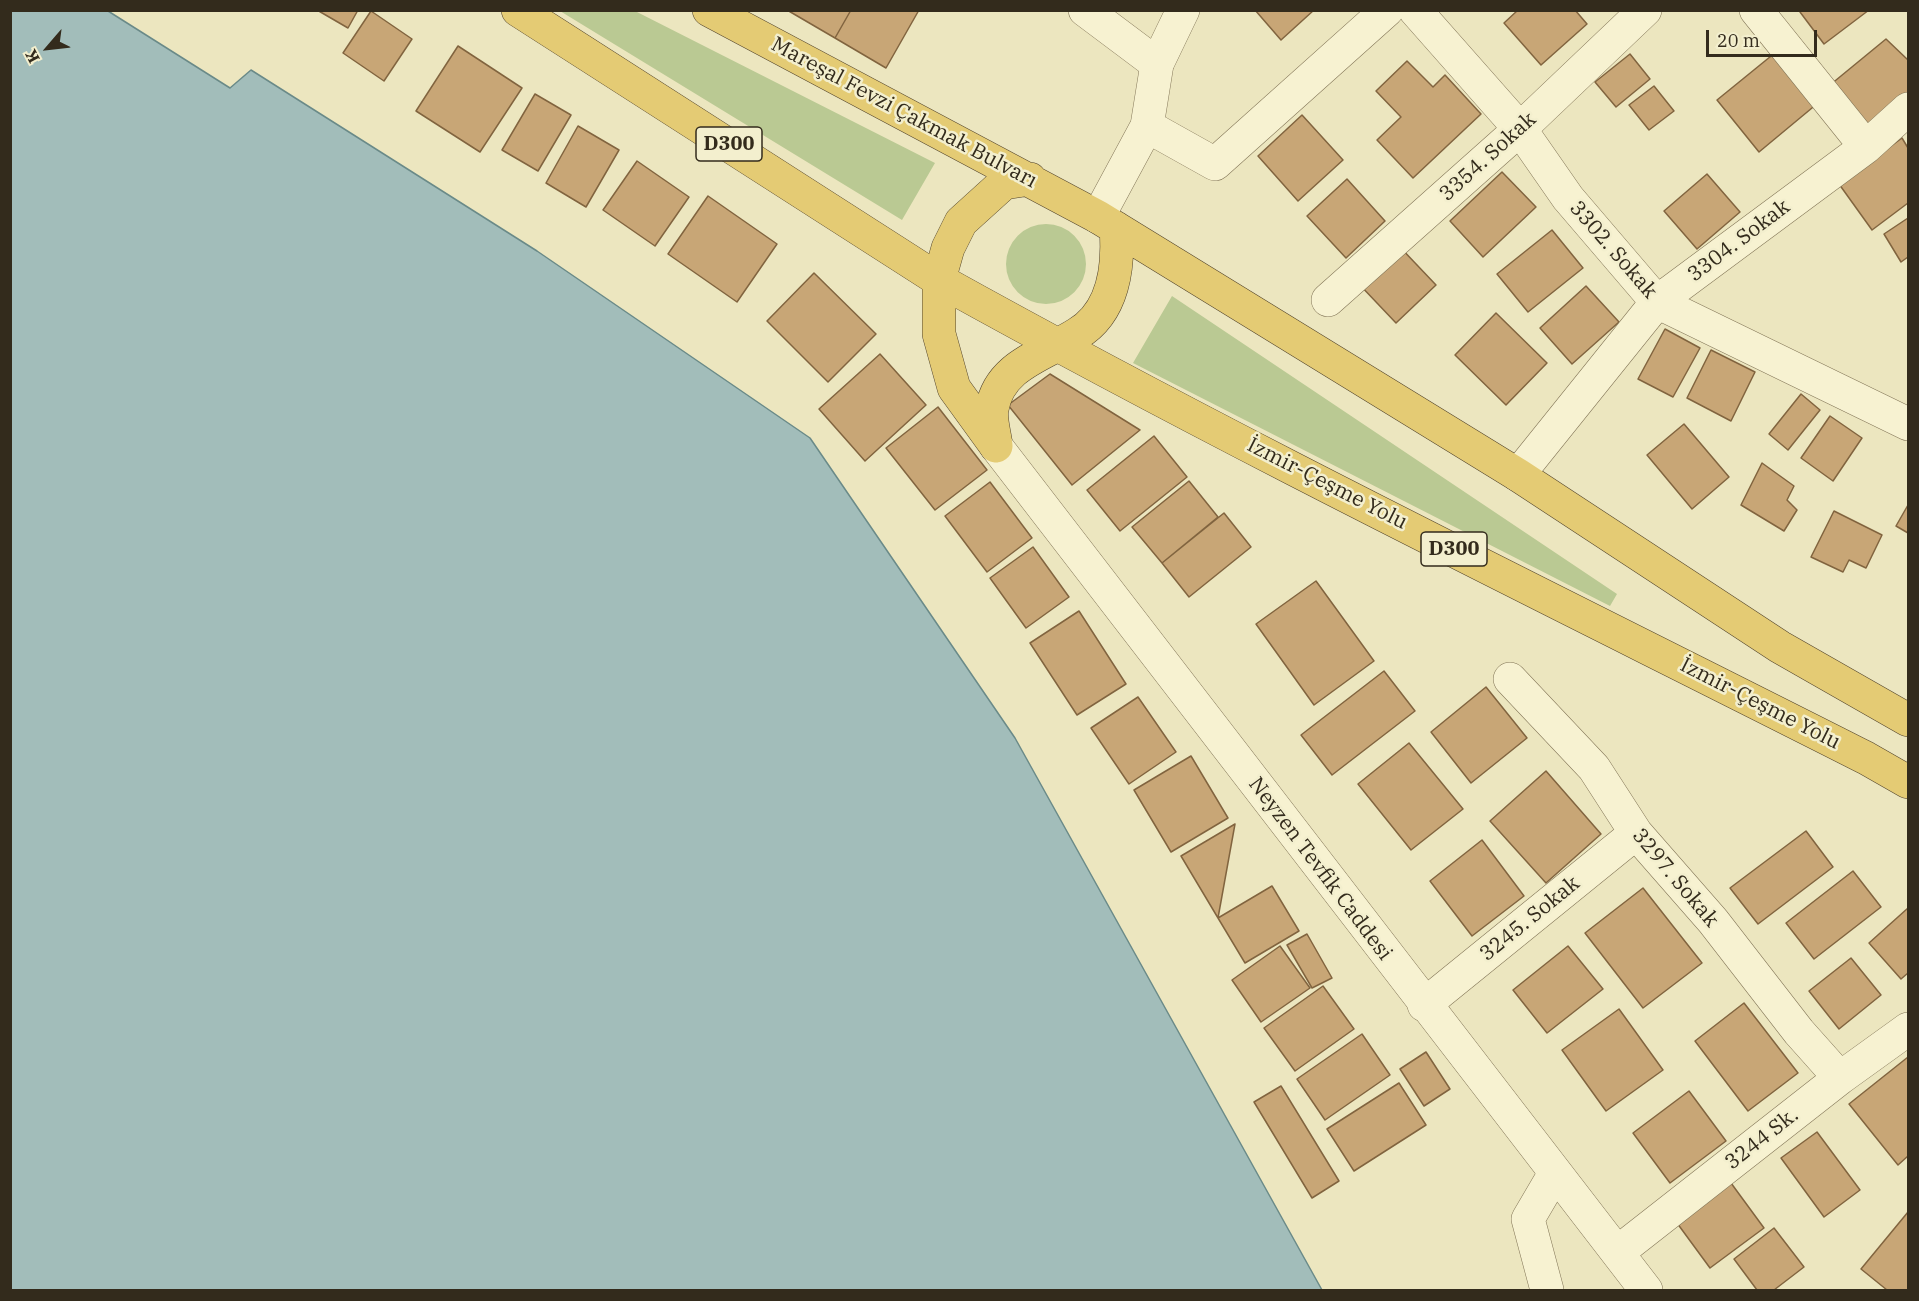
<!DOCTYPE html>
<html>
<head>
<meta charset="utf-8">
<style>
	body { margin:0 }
	#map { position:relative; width:1919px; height:1301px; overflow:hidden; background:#ece6bf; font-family:"IBM Plex Serif",serif }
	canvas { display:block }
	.frame { position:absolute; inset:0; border:12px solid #332b1c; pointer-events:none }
	.north { position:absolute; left:18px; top:18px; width:60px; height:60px; -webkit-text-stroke:4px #f3efce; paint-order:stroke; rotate:242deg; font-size:16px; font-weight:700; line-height:24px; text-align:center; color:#332b1c }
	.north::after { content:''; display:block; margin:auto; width:21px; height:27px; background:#332b1c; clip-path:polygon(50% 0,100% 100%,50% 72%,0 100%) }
	.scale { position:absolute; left:1706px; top:30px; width:111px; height:27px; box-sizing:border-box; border:3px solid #332b1c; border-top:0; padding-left:8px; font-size:18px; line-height:21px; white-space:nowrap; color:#332b1c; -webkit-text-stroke:4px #f3efce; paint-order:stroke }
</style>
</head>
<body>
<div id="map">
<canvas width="1919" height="1301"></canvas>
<div class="frame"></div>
<div class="north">K</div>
<div class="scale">20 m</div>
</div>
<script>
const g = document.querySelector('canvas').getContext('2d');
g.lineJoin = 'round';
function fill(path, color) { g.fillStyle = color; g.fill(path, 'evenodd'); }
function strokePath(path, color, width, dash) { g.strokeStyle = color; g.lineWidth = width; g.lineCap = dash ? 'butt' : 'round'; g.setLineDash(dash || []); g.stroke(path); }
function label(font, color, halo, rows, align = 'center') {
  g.font = font + ' "IBM Plex Serif",serif'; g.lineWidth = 5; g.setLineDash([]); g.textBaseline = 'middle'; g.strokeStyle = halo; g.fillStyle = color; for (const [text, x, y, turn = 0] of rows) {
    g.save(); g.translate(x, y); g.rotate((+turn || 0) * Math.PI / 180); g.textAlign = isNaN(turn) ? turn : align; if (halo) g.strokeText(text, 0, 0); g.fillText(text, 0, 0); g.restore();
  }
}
fill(new Path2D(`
	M560,11H635L935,163L902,220Z
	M1006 264a40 40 0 1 1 80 0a40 40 0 1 1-80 0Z
	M1172,296L1617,594L1610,606L1133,363Z`), '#bac993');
const water = new Path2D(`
	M10,11H108L230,88L251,70L537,251L810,438L1015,738L1322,1290H11Z`);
fill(water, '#a2bdba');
strokePath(water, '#6a8a88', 1.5);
const building = new Path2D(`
	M317,10H358L348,28Z
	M787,10H851L835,38Z
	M851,10H919L886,68L835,38Z
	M1255,10H1314L1281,40Z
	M1518,10H1575L1587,24L1541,65L1504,23Z
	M1802,10H1869L1824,44L1800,12Z
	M371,11L412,39L384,81L343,53Z
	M1886,39L1908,60V94L1866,126L1830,85Z
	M458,46L522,88L480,152L416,111Z
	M1776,52L1818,103L1759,152L1717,100Z
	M1630,54L1650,79L1616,107L1595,82Z
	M1407,61L1433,87L1445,75L1481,114L1413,178L1377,140L1401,117L1376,91Z
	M1654,86L1674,111L1649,130L1629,105Z
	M535,94L571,115L538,171L502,150Z
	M1302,115L1343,160L1298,201L1258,156Z
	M578,126L619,150L586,207L546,183Z
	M1902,138L1908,148V203L1872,230L1839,184Z
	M637,161L689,197L655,246L603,210Z
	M1502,172L1536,207L1483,257L1450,221Z
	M1707,174L1740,212L1697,249L1664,211Z
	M1347,179L1385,221L1346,258L1307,216Z
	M708,196L777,244L737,302L668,254Z
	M1908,218V257L1901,262L1884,234Z
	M1552,230L1583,268L1528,312L1497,274Z
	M1398,245L1436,285L1396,323L1358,283Z
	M814,273L876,334L828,382L767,321Z
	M1586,286L1619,322L1572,364L1540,328Z
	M1496,313L1547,363L1506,405L1455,355Z
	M1665,329L1700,348L1673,397L1638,379Z
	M1711,350L1755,372L1731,421L1687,398Z
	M880,354L926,405L865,461L819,409Z
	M1050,374L1140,430L1072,485L1008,405Z
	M1801,394L1820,410L1788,450L1769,434Z
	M938,407L987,470L935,510L886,448Z
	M1830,416L1862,438L1833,481L1801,458Z
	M1684,424L1729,477L1692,509L1647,455Z
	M1154,436L1187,477L1120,531L1087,490Z
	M1762,463L1794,486L1787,500L1797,510L1784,531L1741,505Z
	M1189,481L1218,517L1162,563L1132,527Z
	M990,482L1032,538L987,572L945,516Z
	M1908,505V533L1896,526Z
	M1834,511L1882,535L1866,568L1849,560L1843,572L1811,557Z
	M1224,513L1251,547L1189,597L1162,563Z
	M1033,547L1069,597L1026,628L990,578Z
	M1316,581L1374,661L1314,705L1256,624Z
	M1079,611L1126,684L1077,715L1030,643Z
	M1384,671L1415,711L1332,775L1301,735Z
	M1486,687L1527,738L1471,783L1431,732Z
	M1138,697L1176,752L1129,784L1091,728Z
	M1409,743L1463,809L1411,850L1358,784Z
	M1191,756L1228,818L1171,852L1134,790Z
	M1546,771L1601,834L1546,883L1490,821Z
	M1235,824L1218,918L1181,856Z
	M1806,831L1833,867L1758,924L1730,888Z
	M1482,840L1524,896L1472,936L1430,881Z
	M1853,871L1881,907L1814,959L1786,923Z
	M1272,886L1299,931L1245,963L1218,918Z
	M1643,888L1702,963L1643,1008L1585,933Z
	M1908,908V973L1901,979L1869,943Z
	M1307,934L1332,978L1312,988L1287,945Z
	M1280,946L1310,988L1261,1022L1232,980Z
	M1568,946L1603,989L1547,1033L1513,990Z
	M1851,958L1881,995L1839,1029L1809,991Z
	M1323,986L1354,1029L1295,1071L1264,1028Z
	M1744,1003L1798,1073L1748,1111L1695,1041Z
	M1619,1009L1663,1070L1606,1111L1562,1050Z
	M1362,1034L1390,1075L1325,1120L1297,1079Z
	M1426,1052L1450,1089L1424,1106L1400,1069Z
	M1908,1057V1156L1898,1165L1849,1104Z
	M1399,1083L1426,1125L1354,1171L1327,1129Z
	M1281,1086L1339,1181L1312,1198L1254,1102Z
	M1689,1091L1726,1141L1670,1183L1633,1133Z
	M1817,1132L1860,1190L1824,1217L1781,1158Z
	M1731,1183L1764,1228L1710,1268L1677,1223Z
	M1908,1212V1290H1887L1861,1269Z
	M1774,1228L1804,1267L1774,1290H1757L1734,1259Z`);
fill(building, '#c8a676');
strokePath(building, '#81643f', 1.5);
const minor = new Path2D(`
	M1085,10L1157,64
	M1415,10L1520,129L1568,198L1657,302L1908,424
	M1756,10L1866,147
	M1147,126L1215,164L1387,10
	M1328,300L1520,129L1645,10
	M1518,475L1657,302L1866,147L1908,109
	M1510,679L1594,768L1636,833L1713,921L1799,1032L1840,1078
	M1424,1005L1636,833
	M1618,1252L1840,1078L1908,1029
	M1547,1290L1528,1219L1555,1173`);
const tertiary = new Path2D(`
	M1098,217L1147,126L1157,64L1183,10
	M996,446L1646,1290`);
const trunk = new Path2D(`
	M518,10L939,280C1243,449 1556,601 1866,758L1908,782
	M709,10L1098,217L1518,475L1780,647L1908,720
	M996,446L954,388L939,334V280L948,248L961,222L1004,183L1030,179
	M996,446C995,435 990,420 992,409C999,365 1044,355 1077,334C1114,312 1119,266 1116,228`);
strokePath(minor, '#837658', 34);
strokePath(tertiary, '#837658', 34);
strokePath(trunk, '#51432c', 34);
strokePath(minor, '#f7f2d1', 33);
strokePath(tertiary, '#f7f2d1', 33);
strokePath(trunk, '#e4cb74', 33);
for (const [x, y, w] of [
	[729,144,66],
	[1454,549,66]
]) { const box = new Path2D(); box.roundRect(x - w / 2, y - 17, w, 34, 4.5); g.fillStyle = '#f3efce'; g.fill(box); strokePath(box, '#332b1c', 1.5); }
label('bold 20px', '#332b1c', null, [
	["D300",729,144],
	["D300",1454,549]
]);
label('21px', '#332b1c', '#f3efce', [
	["Mareşal Fevzi Çakmak Bulvarı",904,113,28],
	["3354. Sokak",1488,157,-42],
	["3304. Sokak",1739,241,-37],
	["3302. Sokak",1613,250,49],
	["İzmir-Çeşme Yolu",1327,484,27],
	["İzmir-Çeşme Yolu",1760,704,27],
	["Neyzen Tevfik Caddesi",1320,869,53],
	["3297. Sokak",1675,878,50],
	["3245. Sokak",1530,919,-39],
	["3244 Sk.",1762,1139,-38]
]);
</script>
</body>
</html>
